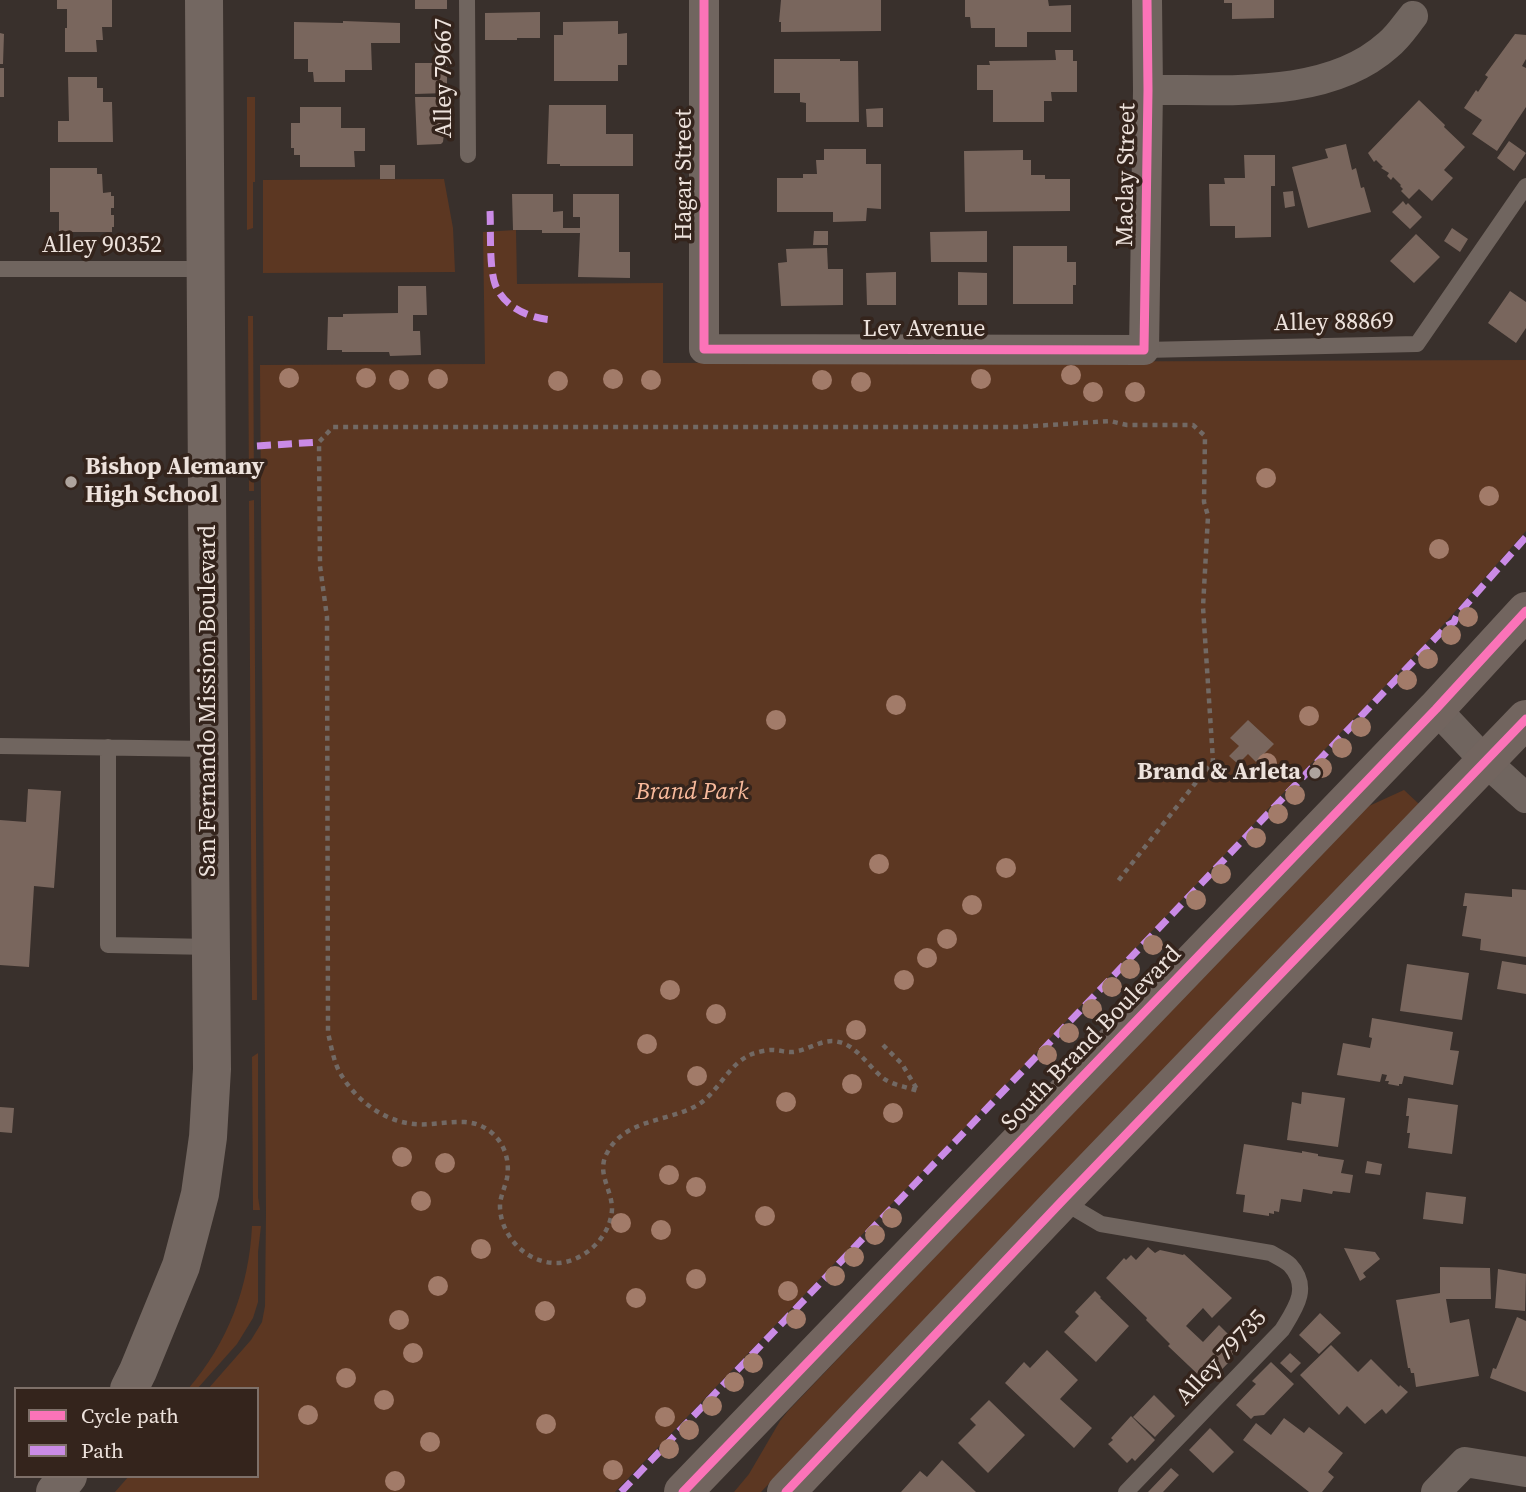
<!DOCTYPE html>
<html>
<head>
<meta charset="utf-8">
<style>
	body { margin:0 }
	#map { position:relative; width:1526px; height:1492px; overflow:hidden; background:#39302c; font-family:"Source Serif 4",serif }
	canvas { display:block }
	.legend { position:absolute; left:14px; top:1387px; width:245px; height:91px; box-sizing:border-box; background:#34241c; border:2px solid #7e7069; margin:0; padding:9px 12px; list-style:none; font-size:21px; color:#ede2dc }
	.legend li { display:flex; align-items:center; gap:14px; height:35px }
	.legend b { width:35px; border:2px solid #7e7069 }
</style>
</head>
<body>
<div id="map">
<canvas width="1526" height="1492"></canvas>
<ul class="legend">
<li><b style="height:9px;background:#fb73b8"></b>Cycle path</li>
<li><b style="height:9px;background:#ca8be6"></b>Path</li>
</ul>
</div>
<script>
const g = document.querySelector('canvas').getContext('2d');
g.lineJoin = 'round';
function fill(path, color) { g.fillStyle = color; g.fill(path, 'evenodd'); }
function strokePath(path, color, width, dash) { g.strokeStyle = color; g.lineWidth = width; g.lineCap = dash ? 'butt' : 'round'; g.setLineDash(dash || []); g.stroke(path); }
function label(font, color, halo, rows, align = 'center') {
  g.font = font + ' "Source Serif 4",serif'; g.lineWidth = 7; g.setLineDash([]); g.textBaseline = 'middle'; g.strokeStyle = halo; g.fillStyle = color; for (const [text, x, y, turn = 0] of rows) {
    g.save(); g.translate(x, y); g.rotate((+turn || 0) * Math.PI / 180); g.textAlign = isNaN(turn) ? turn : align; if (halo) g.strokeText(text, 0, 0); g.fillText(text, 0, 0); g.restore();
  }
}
fill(new Path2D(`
	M247,97H255V182H253V228L247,230Z
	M444,179L453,228L455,272L263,273V180Z
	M516,230L517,284L663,283V363L1526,360V531L1444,624L975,1117L615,1492H115L129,1476H257V1389H208L251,1340L262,1322L265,1306L266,1213L260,365L485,364L483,232Z
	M248,316H253L254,491H249Z
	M254,500L257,1000H252L249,501Z
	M1404,790L1419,804L761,1492H734L749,1474L780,1421L788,1411L1351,821L1369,806Z
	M258,1053V1197L260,1210H253L252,1057Z
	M252,1226H261L258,1252V1302L253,1318L237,1344L197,1389H188C228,1343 249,1287 252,1226Z`), '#5c3722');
fill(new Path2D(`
	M57,0H112V27H102L103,40H96L97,52H65V28H67V9H57Z
	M415,0H447V9H415Z
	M781,0H881V31L781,32V22H779Z
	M965,0H1048L1049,6L1071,5V32H1027V47H995V28H971L970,17H965Z
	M1224,0H1274V18L1232,19V3H1224Z
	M540,12V38H517V40H485V13Z
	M343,21L400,23V43H371L372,70H345V82H314L313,72H308V59H294V22L343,23Z
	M618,21V34L627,33V65H618V81H554V35H563V22Z
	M0,33L4,34L3,64H0Z
	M1515,34L1526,35V59L1522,66L1526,68V107L1497,151L1472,134L1482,120L1464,108L1476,90L1478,92L1488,77L1485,75Z
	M1055,50H1073V61H1077V92H1051L1052,101H1044V122H993V90H977V65H990L989,61L1056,60Z
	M774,59H840V61H858L859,122H806V103L800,102V93H774Z
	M415,63H447V93L415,94Z
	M0,68H4V97H0Z
	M68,77H97V88H103V102H112L113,142H58V121H69Z
	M415,97H447L448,125H445L443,142L441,144L417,145Z
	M1419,100L1445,125L1444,127L1465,147L1444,170L1453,178L1432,201L1419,189L1409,199L1401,191L1403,189L1400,186L1401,185L1393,177L1391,180L1387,176L1389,173L1381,168L1383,167L1376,160L1374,162L1368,153Z
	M549,105H606V134H633V166H560V164H547Z
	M300,107H341V128H365V151H354L355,167H300V155H294V148H291V123H300Z
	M883,108V127H867L866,109Z
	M1509,141L1526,153L1514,171L1497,158Z
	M1346,144L1352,170L1356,168L1361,188L1364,187L1371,212L1308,228L1292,167L1328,158L1325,149Z
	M824,149H866V164H881V209L867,208L866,221L833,222V212H777V178H803V174H817L816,160H824Z
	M1023,150V160H1031V175H1045V179H1070V211L965,212L964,151Z
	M1244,155H1275V186H1271V237L1235,238V226H1210L1209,184H1225L1224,178H1245Z
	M380,165H395V179H380Z
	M50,168H97V174H102L103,193L111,192V196H114V208H111V215H114V227H112V232H59V212H50Z
	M1293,191L1295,206L1285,208L1283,192Z
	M512,194H553V212L563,211V228H580V217H573V194H619V252H630V278L578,277L580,233H542V230H513Z
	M1403,201L1406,205L1408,203L1422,217L1410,229L1392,212Z
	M1452,228L1468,239L1460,252L1444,241Z
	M814,231H828V245H813Z
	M987,231V262H931L930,232Z
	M1416,234L1440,257L1414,283L1390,261Z
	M1013,246H1067V262H1076V285H1073V304H1013Z
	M827,248L828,269H843V305L781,306L778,263L787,262L786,249Z
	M896,272V305H867L866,273Z
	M958,272L987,273V305H958Z
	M398,286H426L427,315H413V331H420L421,355L390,356L389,352H342V350H327L328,317H343V314L398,313Z
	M1510,291L1526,302V328L1516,343L1488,323Z
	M1248,720L1274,744L1256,762L1248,754L1238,764L1229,756L1239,746L1230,738Z
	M28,789L61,791L54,888L34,886L29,967L0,965V820L26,822Z
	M1512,889L1526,890V957L1480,950L1481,939L1462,936L1467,906H1463L1465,893L1512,897Z
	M1502,961L1526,965V994L1497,989Z
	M1407,964L1469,973L1462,1020L1400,1011Z
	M1372,1018L1453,1032L1450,1050L1459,1051L1453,1085L1404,1076L1402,1084H1399V1086L1388,1084L1389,1081H1385L1387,1075L1382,1074L1380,1082L1337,1075L1343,1043L1370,1048L1372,1038L1369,1037Z
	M1302,1092L1345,1098L1338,1147L1287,1140L1292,1102L1301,1104Z
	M1408,1098L1458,1105L1452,1154L1408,1148L1410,1133H1407L1409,1116H1406Z
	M0,1107L14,1108L12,1133L0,1132Z
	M1244,1144L1302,1153V1151L1318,1154V1156L1344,1160L1341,1173L1353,1175L1350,1193L1333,1191L1332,1194L1303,1189L1301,1202L1281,1199L1279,1212L1274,1211V1214L1269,1213V1216L1243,1212L1245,1195L1236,1194Z
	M1367,1161L1382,1164L1380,1175L1365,1173Z
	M1426,1192L1466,1197L1463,1224L1423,1219Z
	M1148,1247L1155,1253L1160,1250L1183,1255L1184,1254L1232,1298L1212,1318L1203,1308L1186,1326L1203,1342L1219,1325L1240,1346L1227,1361L1228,1363L1208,1384L1168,1346L1170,1344L1146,1320L1147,1318L1106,1278L1124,1258L1126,1260L1131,1255L1136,1260Z
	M1344,1248L1375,1252L1380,1259L1363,1273L1366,1277L1360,1281Z
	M1440,1267L1490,1268L1491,1299H1446L1450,1323L1469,1319L1479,1376L1416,1387L1414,1373H1411L1410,1368H1408L1396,1300L1440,1293Z
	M1498,1269L1526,1274L1525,1311L1495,1308Z
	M1095,1291L1101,1297L1100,1298L1129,1326L1096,1362L1064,1332L1079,1316L1075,1312Z
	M1320,1313L1341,1333L1319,1354L1299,1335Z
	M1517,1317L1526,1321V1392L1490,1378L1493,1368L1496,1369Z
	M1331,1345L1358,1372L1371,1359L1399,1387L1400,1385L1408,1392L1386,1414L1382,1409L1365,1424L1347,1406L1339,1415L1300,1375Z
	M1047,1350L1078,1380L1060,1399L1092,1428L1074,1448L1005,1383L1024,1362L1030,1368Z
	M1290,1353L1301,1363L1291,1373L1280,1363Z
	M1271,1362L1294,1384L1264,1415L1254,1416L1251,1419L1236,1405L1256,1384L1252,1381Z
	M1154,1395L1175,1416L1155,1437L1133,1417Z
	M989,1400L1025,1435L988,1473L958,1443L976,1425L970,1419Z
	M1131,1416L1155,1440L1135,1461L1132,1458L1127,1463L1108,1444L1113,1440L1111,1438Z
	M1284,1418L1304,1433L1309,1427L1343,1453L1328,1472L1334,1477L1322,1492H1309L1243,1440L1256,1423L1271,1435Z
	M1210,1428L1234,1452L1213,1473L1189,1450Z
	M942,1460L976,1492H901L920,1471L927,1477Z
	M1171,1468L1179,1475L1163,1492H1148Z`), '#79665d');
strokePath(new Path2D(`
	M883,1045L902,1064L918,1091C907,1087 892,1085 883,1078C869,1067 857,1046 839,1042C824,1038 812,1048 798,1051C789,1054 782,1050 772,1050C766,1050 758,1052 752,1054C727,1064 718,1095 694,1107C664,1122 624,1120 607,1153C596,1173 612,1189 612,1209C611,1237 583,1263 556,1263C525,1263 499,1234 500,1204C501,1195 505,1187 507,1178C512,1150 494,1124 465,1122C445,1121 426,1127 407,1123C378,1118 351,1095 338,1069C333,1058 331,1045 328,1033L327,617L320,566L319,442L333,427H1019L1110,421L1127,425H1193L1205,436L1204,502L1208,516L1203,607L1213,761L1118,881`), '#726964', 4.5, [5, 5]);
strokePath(new Path2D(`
	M467,0L468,155
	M0,269H204
	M1144,350L1417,344L1526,186
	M0,746L210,749
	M108,747V945L211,947
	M1062,1201L1101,1224L1271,1253C1277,1257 1285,1260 1290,1265C1311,1288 1295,1309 1282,1330L1126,1492`), '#70655f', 16);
strokePath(new Path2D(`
	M704,0V349L1144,350L1148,90L1147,0
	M1148,90C1224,89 1327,100 1388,45C1398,37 1405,26 1413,16
	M1436,709L1485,761L1526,798
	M1436,1492L1465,1462L1526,1472`), '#70655f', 30);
strokePath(new Path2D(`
	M129,1389L138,1371L181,1266L200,1194L208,1137L212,1069C210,713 204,356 204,0
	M55,1492L68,1476`), '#736761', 38);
strokePath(new Path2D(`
	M683,1492L1436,709L1526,611
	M786,1492L1062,1201L1526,719`), '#72655f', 38);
strokePath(new Path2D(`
	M490,211C491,231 489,266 495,284C504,308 531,319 554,320
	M257,446L319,442
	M621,1492L1447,626L1454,622L1457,615L1526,537`), '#ca8be6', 7, [14, 7]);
strokePath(new Path2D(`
	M704,0V349L1144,350L1148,90L1147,0
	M683,1492L1436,709L1526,611
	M786,1492L1062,1201L1526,719`), '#fb73b8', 9);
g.fillStyle = '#a27b69';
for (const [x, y] of [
	[1071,375],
	[289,378],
	[366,378],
	[438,379],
	[613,379],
	[981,379],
	[399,380],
	[651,380],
	[822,380],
	[558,381],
	[861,382],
	[1093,392],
	[1135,392],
	[1266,478],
	[1489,496],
	[1439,549],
	[1468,617],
	[1451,635],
	[1428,659],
	[1407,680],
	[896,705],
	[1309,716],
	[776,720],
	[1361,727],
	[1342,748],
	[1267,763],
	[1322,768],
	[1295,795],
	[1278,814],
	[1256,838],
	[879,864],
	[1006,868],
	[1221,874],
	[1196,900],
	[972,905],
	[947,939],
	[1153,945],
	[927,958],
	[1130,969],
	[904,980],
	[1112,987],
	[670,990],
	[1092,1009],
	[716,1014],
	[856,1030],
	[1069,1033],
	[647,1044],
	[1047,1055],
	[697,1076],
	[852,1084],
	[786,1102],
	[893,1113],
	[402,1157],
	[445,1163],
	[669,1175],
	[696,1187],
	[421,1201],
	[765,1216],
	[892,1218],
	[621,1223],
	[661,1230],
	[875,1235],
	[481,1249],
	[854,1257],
	[835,1276],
	[696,1279],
	[438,1286],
	[788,1291],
	[636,1298],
	[545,1311],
	[796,1319],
	[399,1320],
	[413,1353],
	[753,1363],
	[346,1378],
	[734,1382],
	[384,1400],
	[712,1406],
	[308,1415],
	[665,1417],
	[546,1424],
	[689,1430],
	[430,1442],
	[669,1449],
	[613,1470],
	[395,1481]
]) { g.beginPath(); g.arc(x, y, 10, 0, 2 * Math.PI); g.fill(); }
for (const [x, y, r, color] of [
	[71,482,7,"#aea49e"],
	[1315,773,7,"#aea49e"]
]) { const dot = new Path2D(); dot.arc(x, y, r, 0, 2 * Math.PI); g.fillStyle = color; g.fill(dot); strokePath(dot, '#34241c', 2.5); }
label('24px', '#ede2dc', '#34241c', [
	["Alley 79667",445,78,-90],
	["Hagar Street",685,175,-90],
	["Maclay Street",1127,175,-89],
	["Alley 90352",102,246],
	["Alley 88869",1334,323,-1],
	["Lev Avenue",924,330],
	["San Fernando Mission Boulevard",209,701,-90],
	["South Brand Boulevard",1092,1039,-46],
	["Alley 79735",1222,1358,-47]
]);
label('bold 24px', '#ede2dc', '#34241c', [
	["Bishop Alemany",85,468],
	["High School",85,496],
	["Brand & Arleta",1301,773,"right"]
], 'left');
label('italic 24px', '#f7b99b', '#34241c', [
	["Brand Park",692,793]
]);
</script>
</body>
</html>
